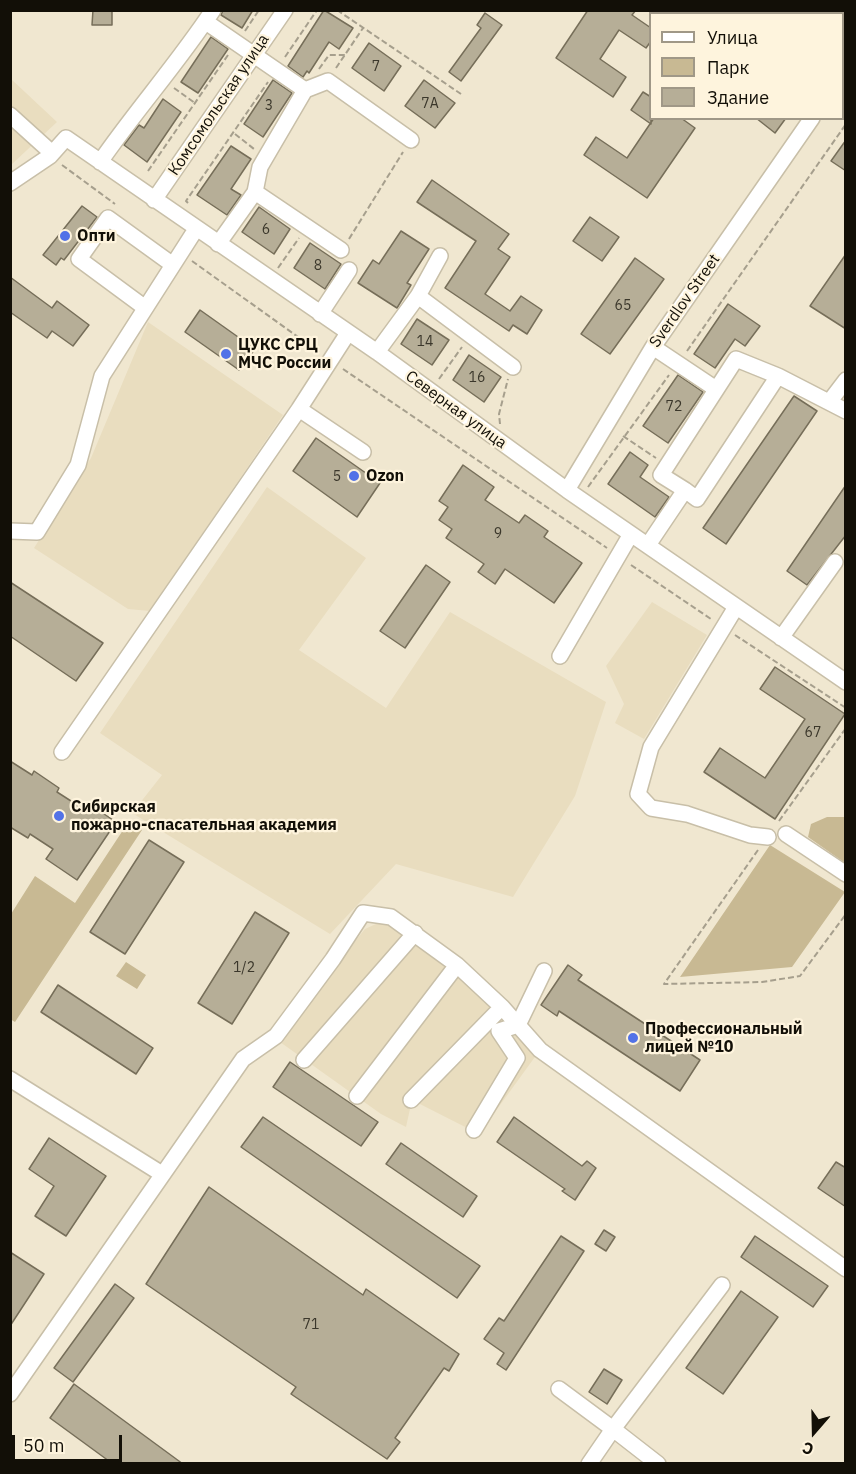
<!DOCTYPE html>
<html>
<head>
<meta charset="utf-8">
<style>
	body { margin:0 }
	#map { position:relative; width:856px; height:1474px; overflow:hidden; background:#f0e7d0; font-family:"IBM Plex Sans",sans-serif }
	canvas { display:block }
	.frame { position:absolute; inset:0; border:12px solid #120f07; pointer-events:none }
	.legend { position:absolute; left:649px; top:12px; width:195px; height:108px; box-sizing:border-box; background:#fef4dd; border:2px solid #a09887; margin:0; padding:8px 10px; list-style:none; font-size:18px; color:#120f07 }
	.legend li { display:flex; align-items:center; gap:12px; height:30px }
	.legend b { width:30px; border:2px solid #a09887 }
	.north { position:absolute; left:784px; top:1402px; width:60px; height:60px; -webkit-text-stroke:4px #fef4dd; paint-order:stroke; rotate:200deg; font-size:16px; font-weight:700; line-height:24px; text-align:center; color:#120f07 }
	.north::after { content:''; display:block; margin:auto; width:21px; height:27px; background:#120f07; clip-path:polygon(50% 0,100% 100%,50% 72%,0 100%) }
	.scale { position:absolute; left:12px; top:1435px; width:110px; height:27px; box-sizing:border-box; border:3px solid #120f07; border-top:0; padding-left:8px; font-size:18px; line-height:21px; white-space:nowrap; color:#120f07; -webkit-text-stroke:4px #fef4dd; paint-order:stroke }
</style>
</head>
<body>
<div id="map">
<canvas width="856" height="1474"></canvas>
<div class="frame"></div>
<ul class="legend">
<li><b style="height:8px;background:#fff"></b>Улица</li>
<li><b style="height:16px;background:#c8b993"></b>Парк</li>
<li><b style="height:16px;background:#b6ae97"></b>Здание</li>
</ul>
<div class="north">С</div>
<div class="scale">50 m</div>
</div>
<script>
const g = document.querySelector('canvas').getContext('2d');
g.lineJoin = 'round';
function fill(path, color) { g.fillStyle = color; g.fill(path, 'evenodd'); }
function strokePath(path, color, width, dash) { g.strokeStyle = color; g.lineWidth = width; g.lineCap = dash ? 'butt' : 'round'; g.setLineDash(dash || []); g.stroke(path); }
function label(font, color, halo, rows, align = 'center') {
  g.font = font + ' "IBM Plex Sans",sans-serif'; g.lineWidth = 4.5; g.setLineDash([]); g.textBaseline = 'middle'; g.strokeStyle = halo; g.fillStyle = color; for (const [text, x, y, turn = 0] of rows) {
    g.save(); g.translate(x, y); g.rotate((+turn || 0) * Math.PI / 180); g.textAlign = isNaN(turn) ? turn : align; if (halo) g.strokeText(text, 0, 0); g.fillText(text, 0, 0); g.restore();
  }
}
fill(new Path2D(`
	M10,78L57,122L11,165H10Z
	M148,322L283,415L150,611L128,609L34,548L91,458Z
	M267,487L366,558L299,650L386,708L450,612L606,702L575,796L513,897L396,864L330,934L132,813L162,775L100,733Z
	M652,602L707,635L644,739L615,723L624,704L606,666Z
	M391,917L415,933L540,1050L479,1134L412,1100L406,1127L381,1114L280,1042L337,963L365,929Z`), '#e9ddbf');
fill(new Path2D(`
	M827,817H845V863L808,837L811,824Z
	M129,821L142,830L15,1022L10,1019L11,914L35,876L75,903Z
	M770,845L845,892L792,967L680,977Z
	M126,962L146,975L137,989L116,976Z`), '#c8b993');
const building = new Path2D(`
	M93,10H112V25H92Z
	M223,10H253L242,28L221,15Z
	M324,10L353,28L339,49L329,42L309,73L307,71L303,77L288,66Z
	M588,10H636L632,15L651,28V41L646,48L619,30L600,59L626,77L613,97L556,58Z
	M485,13L502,25L461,81L449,72L481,28L477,25Z
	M211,37L228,49L198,93L181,82Z
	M369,43L401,66L384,91L352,68Z
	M273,80L292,93L263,137L244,124Z
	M424,80L455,103L435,128L405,106Z
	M643,92L651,97V124L631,110Z
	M163,99L181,112L147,162L124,145L139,125L144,128Z
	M654,118H681L695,128L647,198L584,155L596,137L627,158Z
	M756,118H786L775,133Z
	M846,140V171L831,161Z
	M231,146L251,159L231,189L241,195L227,215L197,195Z
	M432,180L509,234L498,249L510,257L485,294L510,311L521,296L542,310L527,334L513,325L509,331L445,288L476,241L417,202Z
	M82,206L97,217L64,260L61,258L56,265L43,255Z
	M259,207L290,229L274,254L242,232Z
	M590,217L619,237L602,261L573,241Z
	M401,231L429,249L407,283L411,285L397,308L358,283L373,260L379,264Z
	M310,243L341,264L325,289L294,268Z
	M846,254V329L810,306Z
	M635,258L664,279L610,354L581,334Z
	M10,277L52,308L57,301L89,325L73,346L52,331L47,338L10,312Z
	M728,304L760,326L745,346L735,339L715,368L694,354Z
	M200,310L255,349L239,370L185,332Z
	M417,319L449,340L432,365L401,344Z
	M469,355L501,377L484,402L453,380Z
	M678,375L703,392L668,443L643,426Z
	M794,396L817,411L726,544L703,528Z
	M316,438L380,483L357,517L293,471Z
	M630,452L648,465L640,477L669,497L655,517L608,484Z
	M463,465L494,487L485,500L519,523L525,515L548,531L544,537L582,563L554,603L505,569L495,584L478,572L484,564L446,538L452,529L439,520L448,507L439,501Z
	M846,485V535L807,585L787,571Z
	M426,565L450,582L405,648L380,631Z
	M10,582L103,643L76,681L10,636Z
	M775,667L845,714L775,819L704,772L720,748L765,778L805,719L760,689Z
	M10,761L32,775L34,771L59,788L57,792L85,810L89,804L116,822L77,880L46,859L53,849L30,834L28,838L10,827Z
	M149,840L184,862L125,954L90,932Z
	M255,912L289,933L232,1024L198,1003Z
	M568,965L582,975L578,980L700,1060L680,1091L559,1011L557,1016L541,1005Z
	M58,985L153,1048L136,1074L41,1012Z
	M290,1062L378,1122L361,1146L273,1087Z
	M263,1117L480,1266L457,1298L241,1147Z
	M514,1117L582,1166L587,1161L596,1168L575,1200L562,1191L565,1189L497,1142Z
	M49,1138L106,1176L66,1236L35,1216L54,1186L29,1169Z
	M401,1143L477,1196L463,1217L386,1164Z
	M836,1162L846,1168V1207L818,1188Z
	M209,1187L363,1295L366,1289L459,1354L449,1371L444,1368L395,1438L400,1442L387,1459L291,1394L296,1387L146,1284Z
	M604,1230L615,1237L606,1251L595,1244Z
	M561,1236L584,1251L506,1370L497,1364L504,1353L484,1339L499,1318L504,1321Z
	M755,1236L828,1286L813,1307L741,1257Z
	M10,1252L44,1274L10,1326Z
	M115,1284L134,1298L73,1382L54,1368Z
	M741,1291L778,1317L723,1394L686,1368Z
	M604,1369L622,1380L607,1404L589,1392Z
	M74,1384L183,1464H113L50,1418Z`);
fill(building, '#b6ae97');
strokePath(building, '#766e59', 1.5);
const minor = new Path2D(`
	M206,22L305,90L260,167L255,192
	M842,74L846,70
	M305,90L328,81L411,140
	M10,115L52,153
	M100,162C136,110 178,63 213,10
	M10,183L50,156L66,138L377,352L567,490L846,682
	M154,200L285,10
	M218,244L255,192L341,250
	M418,296L513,367
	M144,307L79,259L108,218L173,265
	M320,314L349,270
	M653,347L716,389
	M377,352L418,296L440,256
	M830,401L846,380
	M299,409L363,452
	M567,490L653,347L812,118
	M685,490L697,499L778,376
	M10,531L37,532L78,465L102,376L196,229
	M648,545L685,490L661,475L736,359L778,376L846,411
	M736,607L651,747L638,794L651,808L687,814L750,835L768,837
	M781,638L835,562
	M560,656L631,534
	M62,752L299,409L348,333
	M786,834L846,874
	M304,1060L415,933
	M10,1079L162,1174
	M357,1096L457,965
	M411,1100L502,1007
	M474,1130L517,1058L499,1031L518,1025L544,971
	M559,1389L613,1429L722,1285
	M10,1394L243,1059L276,1036L333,959L363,913L391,917L457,965L502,1007L540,1050L846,1269
	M589,1464L613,1429L658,1464`);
strokePath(minor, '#c8bfa8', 18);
strokePath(new Path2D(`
	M337,10L461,94
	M775,10L778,14
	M245,31L259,10
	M285,57L317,10
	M336,68L363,28
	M319,69L329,55H345
	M174,88L195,103
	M235,134L254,149
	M62,165L115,204
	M148,171L228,55
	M188,203L186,201L268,82
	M349,239L403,152
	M192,261L319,352
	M278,268L299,238
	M687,351L846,124
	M343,369L607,548
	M439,379L462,347
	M500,424L499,414L508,379
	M623,436L656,458
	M588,487L669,375
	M631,565L711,619
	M735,635L846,708
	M779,821L846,728
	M758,850L664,984L762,982L800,976L846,914`), '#a69f8d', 2, [6, 3]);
strokePath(minor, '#fff', 15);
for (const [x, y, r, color] of [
	[65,236,6,"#5272e7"],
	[226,354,6,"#5272e7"],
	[354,476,6,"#5272e7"],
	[59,816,6,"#5272e7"],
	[633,1038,6,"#5272e7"]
]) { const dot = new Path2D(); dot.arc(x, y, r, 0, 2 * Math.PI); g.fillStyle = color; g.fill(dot); strokePath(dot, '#fef4dd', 2); }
label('14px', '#3b372b', null, [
	["7",376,67],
	["7А",430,104],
	["3",269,106],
	["6",266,230],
	["8",318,266],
	["65",623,306],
	["14",425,342],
	["16",477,378],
	["72",674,407],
	["5",337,477],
	["9",498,534],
	["67",813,733],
	["1/2",244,968],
	["71",311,1325]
]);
label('16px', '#120f07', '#fef4dd', [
	["Комсомольская улица",219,105,-56],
	["Sverdlov Street",685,301,-55],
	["Северная улица",456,410,36]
]);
label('bold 16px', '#120f07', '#fef4dd', [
	["Опти",77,236],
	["ЦУКС СРЦ",238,345],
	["МЧС России",238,363],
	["Ozon",366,476],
	["Сибирская",71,807],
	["пожарно-спасательная академия",71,825],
	["Профессиональный",645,1029],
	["лицей №10",645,1047]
], 'left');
</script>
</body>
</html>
